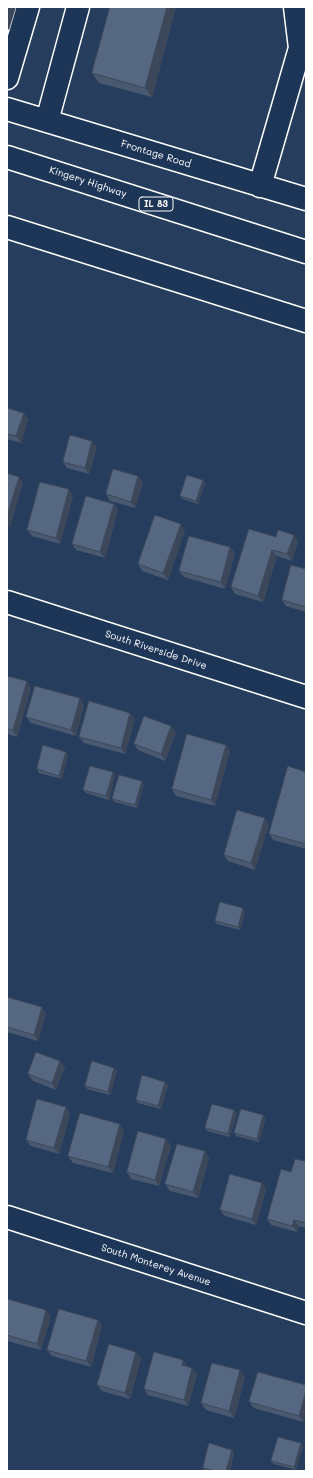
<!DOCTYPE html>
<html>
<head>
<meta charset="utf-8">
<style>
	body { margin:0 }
	#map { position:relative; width:313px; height:1478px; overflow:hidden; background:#263d5e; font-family:Mali,sans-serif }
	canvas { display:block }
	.frame { position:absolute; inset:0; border:8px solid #fff; pointer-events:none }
</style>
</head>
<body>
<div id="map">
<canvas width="313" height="1478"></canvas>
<div class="frame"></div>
</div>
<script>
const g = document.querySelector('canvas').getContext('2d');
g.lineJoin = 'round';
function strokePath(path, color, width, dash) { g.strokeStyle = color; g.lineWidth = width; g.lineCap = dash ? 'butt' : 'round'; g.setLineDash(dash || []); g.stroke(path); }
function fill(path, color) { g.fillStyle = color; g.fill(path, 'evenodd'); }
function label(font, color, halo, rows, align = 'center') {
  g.font = font + ' Mali,sans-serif'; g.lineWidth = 3; g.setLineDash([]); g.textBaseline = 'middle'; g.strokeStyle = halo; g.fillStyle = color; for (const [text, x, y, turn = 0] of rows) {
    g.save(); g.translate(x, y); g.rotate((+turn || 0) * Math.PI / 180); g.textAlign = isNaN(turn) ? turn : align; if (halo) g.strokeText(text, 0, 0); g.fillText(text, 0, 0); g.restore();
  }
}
const minor = new Path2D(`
	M7,78L28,7
	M7,109L306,199
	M47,121L78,7
	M260,186L300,48L295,7
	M7,602L306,697
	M7,1217L306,1313`);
const highway = new Path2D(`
	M7,157L306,252
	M7,227L306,321`);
strokePath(minor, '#fff', 25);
strokePath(highway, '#fff', 25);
strokePath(minor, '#1d3557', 22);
strokePath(highway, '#1d3557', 22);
fill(new Path2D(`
	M110,7H176L152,97L99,83L92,73Z
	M7,408L28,419L21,443L7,439Z
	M97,447L89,474L67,468L63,462Z
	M138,476L143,483L135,508L110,501L106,494Z
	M203,480L205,483L198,504L183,499L180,496Z
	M73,496L60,544L32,536L27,530Z
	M114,504L118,510L105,558L76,550L72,544Z
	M185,530L168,580L142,571L138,564Z
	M294,535L298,542L292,561L277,556L263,602L235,594L231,587L276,537Z
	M230,547L235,553L225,589L184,577L179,571Z
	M306,569V612L286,606L282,600Z
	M7,676L31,688L17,737L7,734Z
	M84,705L76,736L31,723L26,717Z
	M135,719L125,754L84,743L79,737Z
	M171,726L176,733L165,761L138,750L134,744Z
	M230,751L215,806L176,796L172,789Z
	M66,752L68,755L62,779L39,773L37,769Z
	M306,772V849L273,840L269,834Z
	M115,775L109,800L86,793L83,790Z
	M144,784L137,808L115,802L112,799Z
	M269,824L255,870L228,861L224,855Z
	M245,912L240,930L217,924L215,921Z
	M7,997L46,1014L38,1041L7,1032Z
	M65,1067L56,1090L33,1081L28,1074Z
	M114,1068L117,1071L110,1095L87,1089L85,1086Z
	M165,1082L168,1085L161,1109L138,1103L136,1100Z
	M234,1110L237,1113L230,1137L207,1131L205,1128Z
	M70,1113L59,1154L31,1146L26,1140Z
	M263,1115L266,1118L259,1142L236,1136L234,1133Z
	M124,1131L113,1173L73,1163L68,1156Z
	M166,1139L171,1146L159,1186L131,1179L127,1172Z
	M205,1151L209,1158L198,1198L170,1191L165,1184Z
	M306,1158V1228L299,1226L297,1232L271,1225L267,1219L291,1172L305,1161Z
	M266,1189L256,1225L225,1216L220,1210Z
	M7,1301L51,1316L41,1350L7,1341Z
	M98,1320L102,1326L91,1367L52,1356L47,1350Z
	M141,1358L130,1399L102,1391L97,1385Z
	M188,1367L192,1368L197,1374L188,1406L148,1395L144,1389Z
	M245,1377L234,1418L206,1410L201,1403Z
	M306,1385V1413L303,1422L254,1408L249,1402Z
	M301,1443L303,1446L296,1470L274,1464L271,1461Z
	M234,1453L230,1471H205L203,1468Z`), '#49596f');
fill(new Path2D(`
	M7,7H16L9,30L7,27Z
	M167,7H176L152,97L145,88Z
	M24,413L28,419L21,443L16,436Z
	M92,441L97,447L89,474L85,468Z
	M138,476L143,483L135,508L131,502Z
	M19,477L23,483L10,528L7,524V516Z
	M203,480L205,483L198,504L196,501Z
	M69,489L73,496L60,544L56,538Z
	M114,504L118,510L105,558L100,552Z
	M181,524L185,530L168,580L163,573Z
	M294,535L298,542L292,561L287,554Z
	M230,547L235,553L225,589L221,582Z
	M272,550L277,556L263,602L258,596Z
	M27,681L31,688L17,737L13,730Z
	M80,698L84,705L76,736L71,730Z
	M130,713L135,719L125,754L121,748Z
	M171,726L176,733L165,761L161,754Z
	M226,745L230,751L215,806L211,800Z
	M66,752L68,755L62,779L59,776Z
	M113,772L115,775L109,800L106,796Z
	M142,781L144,784L137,808L135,805Z
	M265,818L269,824L255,870L251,863Z
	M243,908L245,912L240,930L238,927Z
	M42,1007L46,1014L38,1041L34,1035Z
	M60,1061L65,1067L56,1090L52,1083Z
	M114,1068L117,1071L110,1095L108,1092Z
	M165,1082L168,1085L161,1109L158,1106Z
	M66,1107L70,1113L59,1154L54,1148Z
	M234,1110L237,1113L230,1137L228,1134Z
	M263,1115L266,1118L259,1142L257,1139Z
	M120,1124L124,1131L113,1173L108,1167Z
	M166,1139L171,1146L159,1186L155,1180Z
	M205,1151L209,1158L198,1198L193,1192Z
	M262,1183L266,1189L256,1225L252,1219Z
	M294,1220L299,1226L297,1232L292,1226Z
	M46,1310L51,1316L41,1350L37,1344Z
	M98,1320L102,1326L91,1367L86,1361Z
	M136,1352L141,1358L130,1399L125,1393Z
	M183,1360L188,1366L182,1365Z
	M192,1368L197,1374L188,1406L184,1400Z
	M240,1370L245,1377L234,1418L229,1411Z
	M306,1391V1413L303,1422L299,1416Z
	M301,1443L303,1446L296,1470L294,1467Z
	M232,1450L234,1453L230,1471H226Z`), '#3c485a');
const building = new Path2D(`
	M110,7H167L145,88L92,73Z
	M7,408L24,413L16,436L7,434Z
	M70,435L92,441L85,468L63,462Z
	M113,469L138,476L131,502L106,494Z
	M7,473L19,477L7,516Z
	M187,475L203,480L196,501L180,496Z
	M40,482L69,489L56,538L27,530Z
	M86,496L114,504L100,552L72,544Z
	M155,515L181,524L163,573L138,564Z
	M249,529L276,537L278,530L294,535L287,554L272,550L258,596L231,587Z
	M189,536L230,547L221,582L179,571Z
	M291,565L306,569V607L282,600Z
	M7,676L27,681L13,730L7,729Z
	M35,686L80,698L71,730L26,717Z
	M89,701L130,713L121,748L79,737Z
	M144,716L171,726L161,754L134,744Z
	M187,734L226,745L211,800L172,789Z
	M43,745L66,752L59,776L37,769Z
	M90,766L113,772L106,796L83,790Z
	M288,766L306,772V844L269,834Z
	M119,775L142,781L135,805L112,799Z
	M237,810L265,818L251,863L224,855Z
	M220,902L243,908L238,927L215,921Z
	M7,997L42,1007L34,1035L7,1027Z
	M36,1052L60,1061L52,1083L28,1074Z
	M92,1061L114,1068L108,1092L85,1086Z
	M142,1075L165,1082L158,1106L136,1100Z
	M37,1099L66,1107L54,1148L26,1140Z
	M212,1104L234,1110L228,1134L205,1128Z
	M241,1109L263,1115L257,1139L234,1133Z
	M80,1113L120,1124L108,1167L68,1156Z
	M138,1131L166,1139L155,1180L127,1172Z
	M177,1144L205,1151L193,1192L165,1184Z
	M306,1158V1223L294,1220L292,1226L267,1219L281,1169L291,1172L295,1159L305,1161Z
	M230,1174L262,1183L252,1219L220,1210Z
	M8,1299L46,1310L37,1344L7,1335V1301Z
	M59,1309L98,1320L86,1361L47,1350Z
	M109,1344L136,1352L125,1393L97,1385Z
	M154,1352L183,1360L182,1365L192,1368L184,1400L144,1389Z
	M212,1363L240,1370L229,1411L201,1403Z
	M258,1372L306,1385V1391L299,1416L249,1402Z
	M278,1437L301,1443L294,1467L271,1461Z
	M209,1443L232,1450L226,1471H215L203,1468Z`);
fill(building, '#556781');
strokePath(building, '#3c485a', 1);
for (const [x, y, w] of [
	[156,204,34]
]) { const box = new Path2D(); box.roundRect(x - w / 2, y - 7, w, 14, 3); g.fillStyle = '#1d3557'; g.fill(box); strokePath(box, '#fff', 1); }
label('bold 9px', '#fff', null, [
	["IL 83",156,204]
]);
label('10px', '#fff', '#1d3557', [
	["Frontage Road",156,154,17],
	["Kingery Highway",88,182,18],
	["South Riverside Drive",156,650,18],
	["South Monterey Avenue",156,1265,18]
]);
</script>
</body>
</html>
